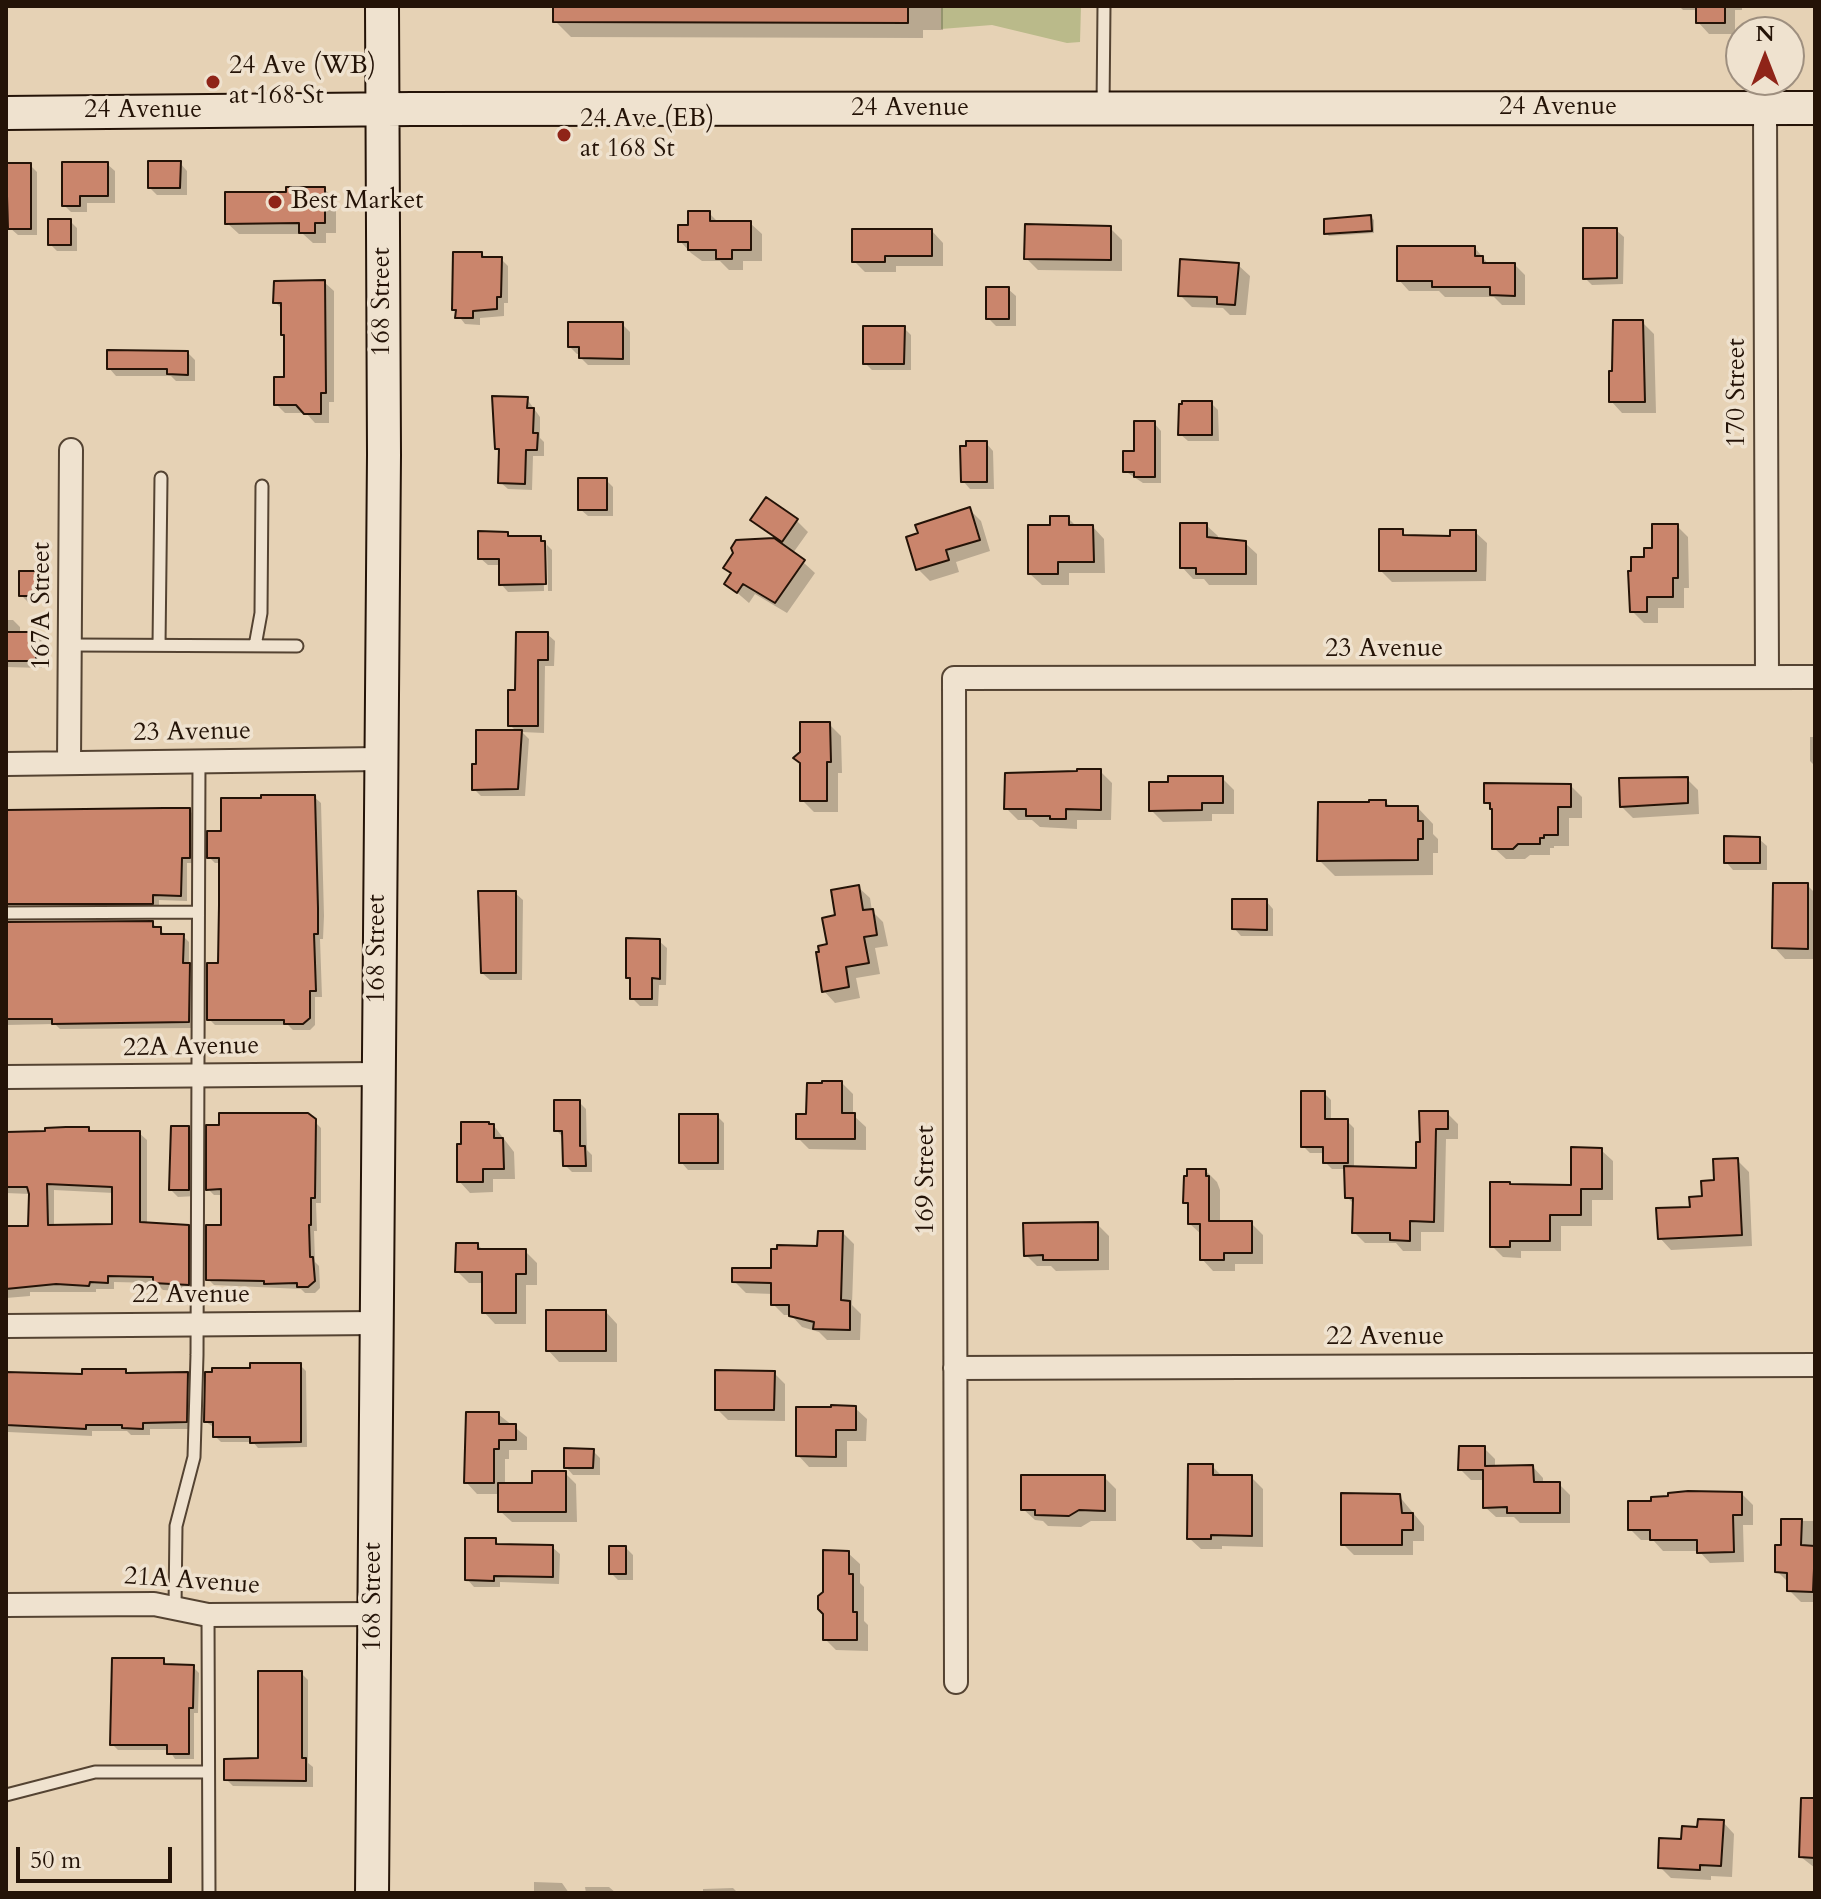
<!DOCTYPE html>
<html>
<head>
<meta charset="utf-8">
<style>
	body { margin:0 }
	#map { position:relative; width:1821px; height:1899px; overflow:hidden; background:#e6d2b5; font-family:Cardo,serif }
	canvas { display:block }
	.frame { position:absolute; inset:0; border:8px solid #241307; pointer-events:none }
	.north { position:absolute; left:1725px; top:16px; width:80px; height:80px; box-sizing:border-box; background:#efe2cf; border:2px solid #9e8f7f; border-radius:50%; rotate:0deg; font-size:22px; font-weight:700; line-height:32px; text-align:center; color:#241307 }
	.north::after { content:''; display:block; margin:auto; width:28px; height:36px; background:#8f2418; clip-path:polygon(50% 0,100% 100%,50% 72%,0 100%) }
	.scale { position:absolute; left:16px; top:1847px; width:156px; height:36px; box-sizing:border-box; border:4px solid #241307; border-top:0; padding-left:10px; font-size:24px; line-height:28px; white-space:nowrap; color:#241307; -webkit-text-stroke:6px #efe2cf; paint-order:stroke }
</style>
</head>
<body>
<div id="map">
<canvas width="1821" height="1899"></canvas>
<div class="frame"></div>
<div class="north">N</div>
<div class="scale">50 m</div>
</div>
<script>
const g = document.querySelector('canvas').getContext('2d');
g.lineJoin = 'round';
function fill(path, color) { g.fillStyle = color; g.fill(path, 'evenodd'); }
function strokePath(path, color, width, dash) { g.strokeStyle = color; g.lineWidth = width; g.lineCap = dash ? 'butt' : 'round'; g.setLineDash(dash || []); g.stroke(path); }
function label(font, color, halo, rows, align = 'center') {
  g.font = font + ' Cardo,serif'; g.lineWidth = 7; g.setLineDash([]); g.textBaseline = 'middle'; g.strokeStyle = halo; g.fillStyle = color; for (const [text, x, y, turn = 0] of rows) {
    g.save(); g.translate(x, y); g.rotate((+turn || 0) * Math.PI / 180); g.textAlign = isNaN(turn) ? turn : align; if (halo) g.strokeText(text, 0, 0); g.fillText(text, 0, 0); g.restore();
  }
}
fill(new Path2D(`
	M941,6H1081L1080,42L1067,43L992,25L941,29Z`), '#baba8a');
fill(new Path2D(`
	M555,6H943V30H923V38L571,37L555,21Z
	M1679,6H1742V10H1735V34H1709L1698,22V10H1683Z
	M180,163L187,171V195H157L150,188Z
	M107,164L115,171V203H87V212H71L64,205Z
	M6,165H30L37,172V235H18L10,228V197H6Z
	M324,189L336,200V233H326V243H313L303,234H239L227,223Z
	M709,213L719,223H750L762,234V261H743V270H729L720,261H702L691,253L680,241Z
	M1371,217L1374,220V233L1329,236L1326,233Z
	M70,221L77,228V251H57L50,244Z
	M1110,228L1122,240V271L1038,270L1026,258Z
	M1616,230L1624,237L1623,284L1592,285L1585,278Z
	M932,231L943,243V266H896V272H865L854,261Z
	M1475,248L1489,265H1515L1525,275V305H1502L1494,297H1445L1439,291H1409L1399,280Z
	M482,254L487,259H501L508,266V303H504V316L480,318V325L465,324L454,310Z
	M1238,265L1250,276L1246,315H1230L1223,308L1192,307L1180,295Z
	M324,282L334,291V402H329V423H315L306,413H285L276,404L286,379V338L283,334V310L275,302Z
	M1008,289L1016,296V326H996L988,318Z
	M1642,322L1654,334L1656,413H1622L1611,401Z
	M622,324L630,332V365H588L581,358V354H577L570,347Z
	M904,328L911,335V370H872L865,363Z
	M188,353L195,360V381H176L171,376H116L109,368Z
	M527,399L540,417V438L544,442V456H533L532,490L508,489L500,482L501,453L497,448Z
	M1211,403L1218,410L1219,441H1188L1180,434Z
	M1154,423L1161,431V483H1143L1125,471Z
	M986,443L993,451L994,489H970L963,481Z
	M606,480L613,487V516H588L580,509Z
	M970,510L981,521L990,551L956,562L959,572L930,581L918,569L920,535Z
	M1068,518L1077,527H1093L1104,539L1105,573H1069V585H1042L1030,574L1052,527Z
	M753,520H796L808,532L793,553L815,573L787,613L755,594L749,603L727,584L733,575L738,542L777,540Z
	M1206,525L1218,536V540L1245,543L1257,554V585H1209L1204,579H1193L1182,567Z
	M1677,526L1688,537L1689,588H1684V608H1658V623H1644L1632,611L1646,559Z
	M1402,531L1408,538H1452L1475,532L1487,543L1486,581L1392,582L1381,571Z
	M507,534L512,538H540L543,541L544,591L508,592L501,584V565H488L480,558Z
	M547,545L552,550V591H548Z
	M43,573L50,581V603L28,602L21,595Z
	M6,620H13L20,627V632L35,634L43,642L42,668L6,667Z
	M547,634L555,641L554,666H545L544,733L522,732L529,739L525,796H481L474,789L517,732L510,725L517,692Z
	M829,724L841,736L842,773H838V812H814L802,800Z
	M1810,737H1815V766L1810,761Z
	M1100,771L1112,783L1111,820H1077V829L1040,827L1032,820H1018L1006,808Z
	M1222,778L1234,790V814H1212V821L1163,822L1151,810Z
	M1687,779L1698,790L1699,814L1633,818L1622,807Z
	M1571,786L1582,797V818H1569V846H1554V848H1550V855H1530L1525,859H1506L1494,848V811L1486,802Z
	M314,797L321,803L324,916L323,939H320L322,997H315V1025L310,1030H293L288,1025H215L209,1019L220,965L221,863H215L209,857L223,833Z
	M1386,802L1392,808H1418L1433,824V834L1438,839V853H1433V875L1335,876L1319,860Z
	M189,810L195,816L196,863H187V901L159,900V909L6,914V813Z
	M1759,839L1767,846V870H1733L1726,862Z
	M1807,885L1815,893V959H1785L1774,947Z
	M858,887L870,898L872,911L883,922L888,946L875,948L880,974L856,978L860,998L835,1003L824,991L829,946L838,917Z
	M515,893L523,900L522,980H490L482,973Z
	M1266,901L1273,909V936H1241L1234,928Z
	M6,923H152L167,936H183L189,942V965L195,972V1028L60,1029L55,1024L6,1025Z
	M659,941L667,948L666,985H659L658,1006H640L632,998V982L628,977Z
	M842,1083L853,1094V1115L866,1127V1150L809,1149L798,1138L808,1116Z
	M1324,1093L1331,1100V1121H1347L1354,1128V1168L1418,1170L1422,1144L1447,1113L1458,1124V1139H1446L1444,1232H1421V1251H1403L1396,1243H1365L1354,1232V1204L1347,1197L1346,1169H1332L1325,1162V1153H1310L1303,1146Z
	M579,1102L586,1109L587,1150L592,1155V1172H572L565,1165L564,1138L556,1130Z
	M308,1115L321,1128V1203H316L317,1231H314L315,1262L319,1266L320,1288L315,1293H305L301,1289L214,1285L208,1279L223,1227V1195H214L208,1189Z
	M717,1116L724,1123V1170H688L681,1162Z
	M494,1126L514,1152L515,1179H493V1192L470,1193L459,1181Z
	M188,1128L196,1135V1196L178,1197L171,1190Z
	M89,1129L92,1133H139L147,1140V1225L188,1227L195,1234V1292L163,1290L156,1283L114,1282V1289H96V1292H30V1296L6,1298V1228H30V1194L6,1193V1133ZM54,1190L114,1193V1226L54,1227Z
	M1601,1150L1613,1161V1200H1592V1226H1561V1251H1521V1258L1503,1257L1492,1246L1573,1187Z
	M1737,1160L1749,1172L1752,1246L1671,1250L1660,1238L1704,1198Z
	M1206,1171L1217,1182L1220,1190V1223H1251L1263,1235V1264H1235V1271H1213L1202,1259V1235L1190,1224V1207L1185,1202Z
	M1097,1224L1109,1236V1270L1056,1271L1051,1266H1037L1026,1255Z
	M843,1233L854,1244L852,1305L861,1314L860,1340H827L819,1332L802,1327L791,1315H784L773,1304V1294L746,1293L734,1281L773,1270L819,1248Z
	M478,1245L484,1251H525L537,1263V1285H526V1324H495L484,1312V1283H469L457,1271Z
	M606,1312L617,1324V1362H559L548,1350Z
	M300,1365L306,1371L307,1447L258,1448L253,1442H221L215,1436V1428L206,1422L252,1370Z
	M125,1371L130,1375L187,1374L194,1382L193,1429H150V1435H131L127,1431H92V1436L8,1432L6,1436V1374L84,1376Z
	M774,1373L785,1384V1421L728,1420L717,1409Z
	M855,1408L867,1419L866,1441H847V1467H809L798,1455Z
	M498,1414L527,1437V1450H509V1459H505V1485H534L565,1473L576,1484L577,1522H512L500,1511V1494H477L466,1482Z
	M1484,1448L1495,1459V1468L1533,1467L1543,1478V1484H1559L1570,1495V1523H1520L1514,1517H1496L1485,1507V1480H1471L1460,1469Z
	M593,1451L600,1458V1475H573L566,1467Z
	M1212,1466L1223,1477H1251L1263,1489V1547L1222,1546V1549H1201L1189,1538Z
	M1104,1477L1116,1489V1521H1091L1081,1527L1048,1526L1043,1521L1035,1520L1023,1509Z
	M1742,1494L1753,1505V1525H1743L1744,1562L1710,1563L1699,1551H1663L1653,1540H1641L1630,1529Z
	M1399,1496L1424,1526V1541H1413V1555H1354L1343,1544Z
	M1783,1521H1815V1602H1801L1789,1590V1583L1777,1571L1783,1547Z
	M495,1540L501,1546L552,1547L560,1554L559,1584L500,1582V1587H474L467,1579Z
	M626,1548L633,1555V1580H618L611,1573Z
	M848,1553L860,1564V1583L864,1587V1621L868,1625V1651L836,1650L825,1639V1614Z
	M163,1660L169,1666L193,1667L199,1673L198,1713H194V1759H175L169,1750H118L112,1744Z
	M301,1673L308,1680V1763L313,1767V1787L233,1786L226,1779L260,1760Z
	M1815,1813V1868L1801,1857Z
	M1723,1822L1734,1834L1732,1877L1711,1876V1880L1671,1878L1660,1867L1699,1829Z
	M534,1882L562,1883L569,1893H534Z
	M585,1887H609L616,1893H586Z
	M733,1888L738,1893H703V1889Z`), '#0003');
const building = new Path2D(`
	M553,6H908V23L553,22Z
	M1696,6H1725V23H1696Z
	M148,161H181L180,188H148Z
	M62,162H108V196H80V206H62Z
	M6,163H31V229H8Z
	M286,187H325V223H315V233H299V223L225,224V192H286Z
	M688,211H710V221H751V250H732V259H716V250H688V242H678V225H688Z
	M1371,215L1372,231L1324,234V219Z
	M48,219H71V245H48Z
	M1025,224L1111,226V260L1024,259Z
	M1583,228H1617V278L1583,279Z
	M852,229H932V256H885V262H852Z
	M1397,246H1475V256H1483V263H1515V296L1490,295V287H1432V281H1397Z
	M453,252H482V257H502L501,297H497V309L473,311V318H455L456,310H452Z
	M1180,259L1239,263L1235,305L1217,304V297L1178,296Z
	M325,280L326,393H321V414H304L296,405H274V377H284V335H281V303H273L274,281Z
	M986,287H1009V319H986Z
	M1613,320H1643L1645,402H1609V371H1612Z
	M568,322H623V359L579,358V347H568Z
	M863,326H905L904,364H863Z
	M107,350L188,351V375L167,374V369H107Z
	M492,396L528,397L527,408H534L533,433H538L537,450H526L525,484L498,483L499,449H495Z
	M1182,401H1212V435H1178L1179,404H1182Z
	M1134,421H1155V477H1134V472H1123V451H1134Z
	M966,441H987V482H961L960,446H966Z
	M578,478H607V510H578Z
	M766,497L798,519L782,542L750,520Z
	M970,507L980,540L946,550L949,560L916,570L906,537L918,533L915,525Z
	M1050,516H1069V525H1093L1094,562H1058V574H1028V525H1050Z
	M1180,523H1207V537L1246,541V574H1196V568H1180Z
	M1652,524H1678V578H1673V597H1647V612H1630L1628,571H1631V557H1644V548H1652Z
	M1379,529H1403V535L1450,536V530H1476V571H1379Z
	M478,531L508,532V536H541V541H545L546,584L499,585V559H478Z
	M774,538L805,560L775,603L743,584L737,593L724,584L731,573L723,568L733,553L731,548L736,540Z
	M19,571H43V596H19Z
	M6,632H36V661H6Z
	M516,632H548V660H538V726H508V690H515Z
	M800,722H830L831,762H827V801H800V763L793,758L800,752Z
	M476,730H522L518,789L472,790V764H476Z
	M1077,769H1101V810L1066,809V819H1050V816H1026V809H1004L1005,773L1077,771Z
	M1168,776H1223V803H1202V810L1149,811V782H1168Z
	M1688,777V803L1620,807L1619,778Z
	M1484,783L1571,784V807H1558V835H1544V838H1540V844H1518L1513,849H1492V809H1490V803H1484Z
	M261,795H315L318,908V934H314L316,991H310V1018L303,1024H284V1020H207V963H218L219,905V858H207V831H221V798H261Z
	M1369,800H1386V806H1418V821H1423V839H1418V860L1317,861L1318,802H1369Z
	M164,808H190V858H182L181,896L153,895V904H6V810Z
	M1724,836L1760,837V863H1724Z
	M1773,883H1808V949L1772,948Z
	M859,885L863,910L873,909L877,935L864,937L869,963L846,967L849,987L822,992L816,952H819L818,946L827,944L822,918L835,915L831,890Z
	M478,891H516V973H481Z
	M1232,899H1267V930L1232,929Z
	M153,921V927H161V934H184L183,963H190L189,1022L52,1024V1019H6V922Z
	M626,938L660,939V979L652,978V999H630V978H626Z
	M822,1081H842V1113H855V1139H796V1114H806L807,1083H822Z
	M1301,1091H1325V1119H1348V1163H1323V1147H1301Z
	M554,1100H580V1146H585L586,1166H563L562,1131H554Z
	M1419,1111H1448V1129H1436L1434,1222L1410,1221V1241L1390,1240V1233H1352L1353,1198H1345L1344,1166L1416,1168V1142H1420Z
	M219,1113H308L316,1119L315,1198H311V1225H309L310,1257H313L315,1281L308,1287H297V1283L264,1284V1281L206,1280V1225H221V1189L206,1190V1125H219Z
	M679,1114H718V1163H679Z
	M461,1122H489V1124H494V1138H503L504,1169H483V1182H457V1144H461Z
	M171,1126H189V1190H169Z
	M66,1127H89V1131H140V1222L189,1225V1285L153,1283V1277L108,1276V1283L90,1282L89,1286L56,1284L6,1289V1226H28L29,1194L27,1187H6V1132L45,1131V1128ZM47,1184L112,1187V1224L48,1225Z
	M1571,1147L1602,1148V1189H1581V1215H1550V1241H1510V1247H1490V1182H1510V1184L1571,1185Z
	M1738,1158L1742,1235L1658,1239L1656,1208L1690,1207L1689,1197L1702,1196L1701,1181L1714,1180L1713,1159Z
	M1187,1169H1206V1176H1209V1221H1252V1253H1224V1260H1200V1224H1188V1203H1183L1184,1176H1187Z
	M1098,1222V1260H1043V1255L1024,1256L1023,1223Z
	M818,1231H843L841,1300L850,1301V1330L813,1329L814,1322L789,1316V1305H771V1283L732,1282V1268H771V1249H777V1245L817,1246Z
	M456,1243H478V1249H526V1274H516V1313H482V1272H455Z
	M546,1310H606V1351H546Z
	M250,1363H301V1442L250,1443V1437H213V1422H204L205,1372H212V1368H250Z
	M82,1369H126V1373L188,1372L187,1422L143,1423V1429L122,1428V1425H86V1429L6,1425V1372L82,1374Z
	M715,1370L775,1371L774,1410H715Z
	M831,1405L856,1406V1430H836V1457L796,1456V1407H831Z
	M466,1412H499V1424H516V1440H499V1449H494V1483H464Z
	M1459,1446H1485V1466L1533,1465L1534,1482H1560V1513H1507V1507L1483,1508V1470H1458Z
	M564,1448L594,1449L593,1468H564Z
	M1188,1464H1213V1475H1252V1536L1211,1535V1539H1187Z
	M532,1471H566V1512H498V1483H532Z
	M1021,1475H1105V1511L1079,1510L1069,1516L1035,1515V1510H1021Z
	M1688,1491L1742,1492V1515H1733L1734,1552L1697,1553V1540H1650V1530H1628V1501H1651V1497L1668,1496V1493Z
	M1341,1493L1400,1494L1402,1513H1413V1530H1402V1545H1341Z
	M1781,1519H1802L1801,1545L1815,1546L1813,1592L1787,1591V1573L1775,1572V1545H1781Z
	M465,1538H496V1544L553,1545V1577L494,1576V1581L465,1580Z
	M609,1546H626V1574H609Z
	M823,1550L849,1551V1574H853V1612H857V1640H823V1614L818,1609V1596L823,1592Z
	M112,1658H164V1664L194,1665L193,1708H189V1754H167V1745H110Z
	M258,1671H302V1758H306V1781L224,1780V1759L258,1758Z
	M1801,1798H1815V1858L1799,1857Z
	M1698,1819L1724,1820L1721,1866L1700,1865V1870L1658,1868L1659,1838L1681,1839L1682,1826L1697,1827Z`);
fill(building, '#ca856c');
strokePath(building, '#241307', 2);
const lane = new Path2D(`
	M1103,108L1104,6
	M71,645L297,646
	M159,645L161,478
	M255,646L261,613L262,486
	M6,913L197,912
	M175,1607L176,1526L194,1457L197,1355L199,760
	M208,1615L209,1893
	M6,1795L95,1772H208`);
const street = new Path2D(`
	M1765,108L1767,677
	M69,763L71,450
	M6,764L379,759
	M6,1077L377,1074
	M6,1326L376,1323
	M955,1368L1815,1365
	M6,1605L154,1604L208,1615L374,1614
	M956,1682L954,678L1815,677`);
const secondary = new Path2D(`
	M6,113L412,109L1815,108
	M372,1893L384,455L382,6`);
strokePath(lane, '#544332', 15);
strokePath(street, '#544332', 26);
strokePath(secondary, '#241307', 36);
strokePath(lane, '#efe2cf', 11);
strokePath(street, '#efe2cf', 22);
strokePath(secondary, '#efe2cf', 32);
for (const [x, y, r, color] of [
	[213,82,8,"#8f2418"],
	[564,135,8,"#8f2418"],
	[275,202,8,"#8f2418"]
]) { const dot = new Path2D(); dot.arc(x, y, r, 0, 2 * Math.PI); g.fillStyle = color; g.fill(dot); strokePath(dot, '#efe2cf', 3); }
label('26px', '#241307', '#efe2cf', [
	["24 Ave (WB)",229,67],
	["at 168 St",229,97],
	["24 Ave (EB)",580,120],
	["at 168 St",580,150],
	["Best Market",291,202]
], 'left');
label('26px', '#241307', '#efe2cf', [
	["24 Avenue",1558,108],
	["24 Avenue",910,109],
	["24 Avenue",143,111],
	["168 Street",383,302,-90],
	["170 Street",1738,393,-90],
	["167A Street",43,606,-90],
	["23 Avenue",1384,650],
	["23 Avenue",192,733,-1],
	["168 Street",378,949,-90],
	["22A Avenue",191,1048,-1],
	["169 Street",927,1180,-90],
	["22 Avenue",191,1296],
	["22 Avenue",1385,1338],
	["21A Avenue",192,1582,4],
	["168 Street",374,1597,-90]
]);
</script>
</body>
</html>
